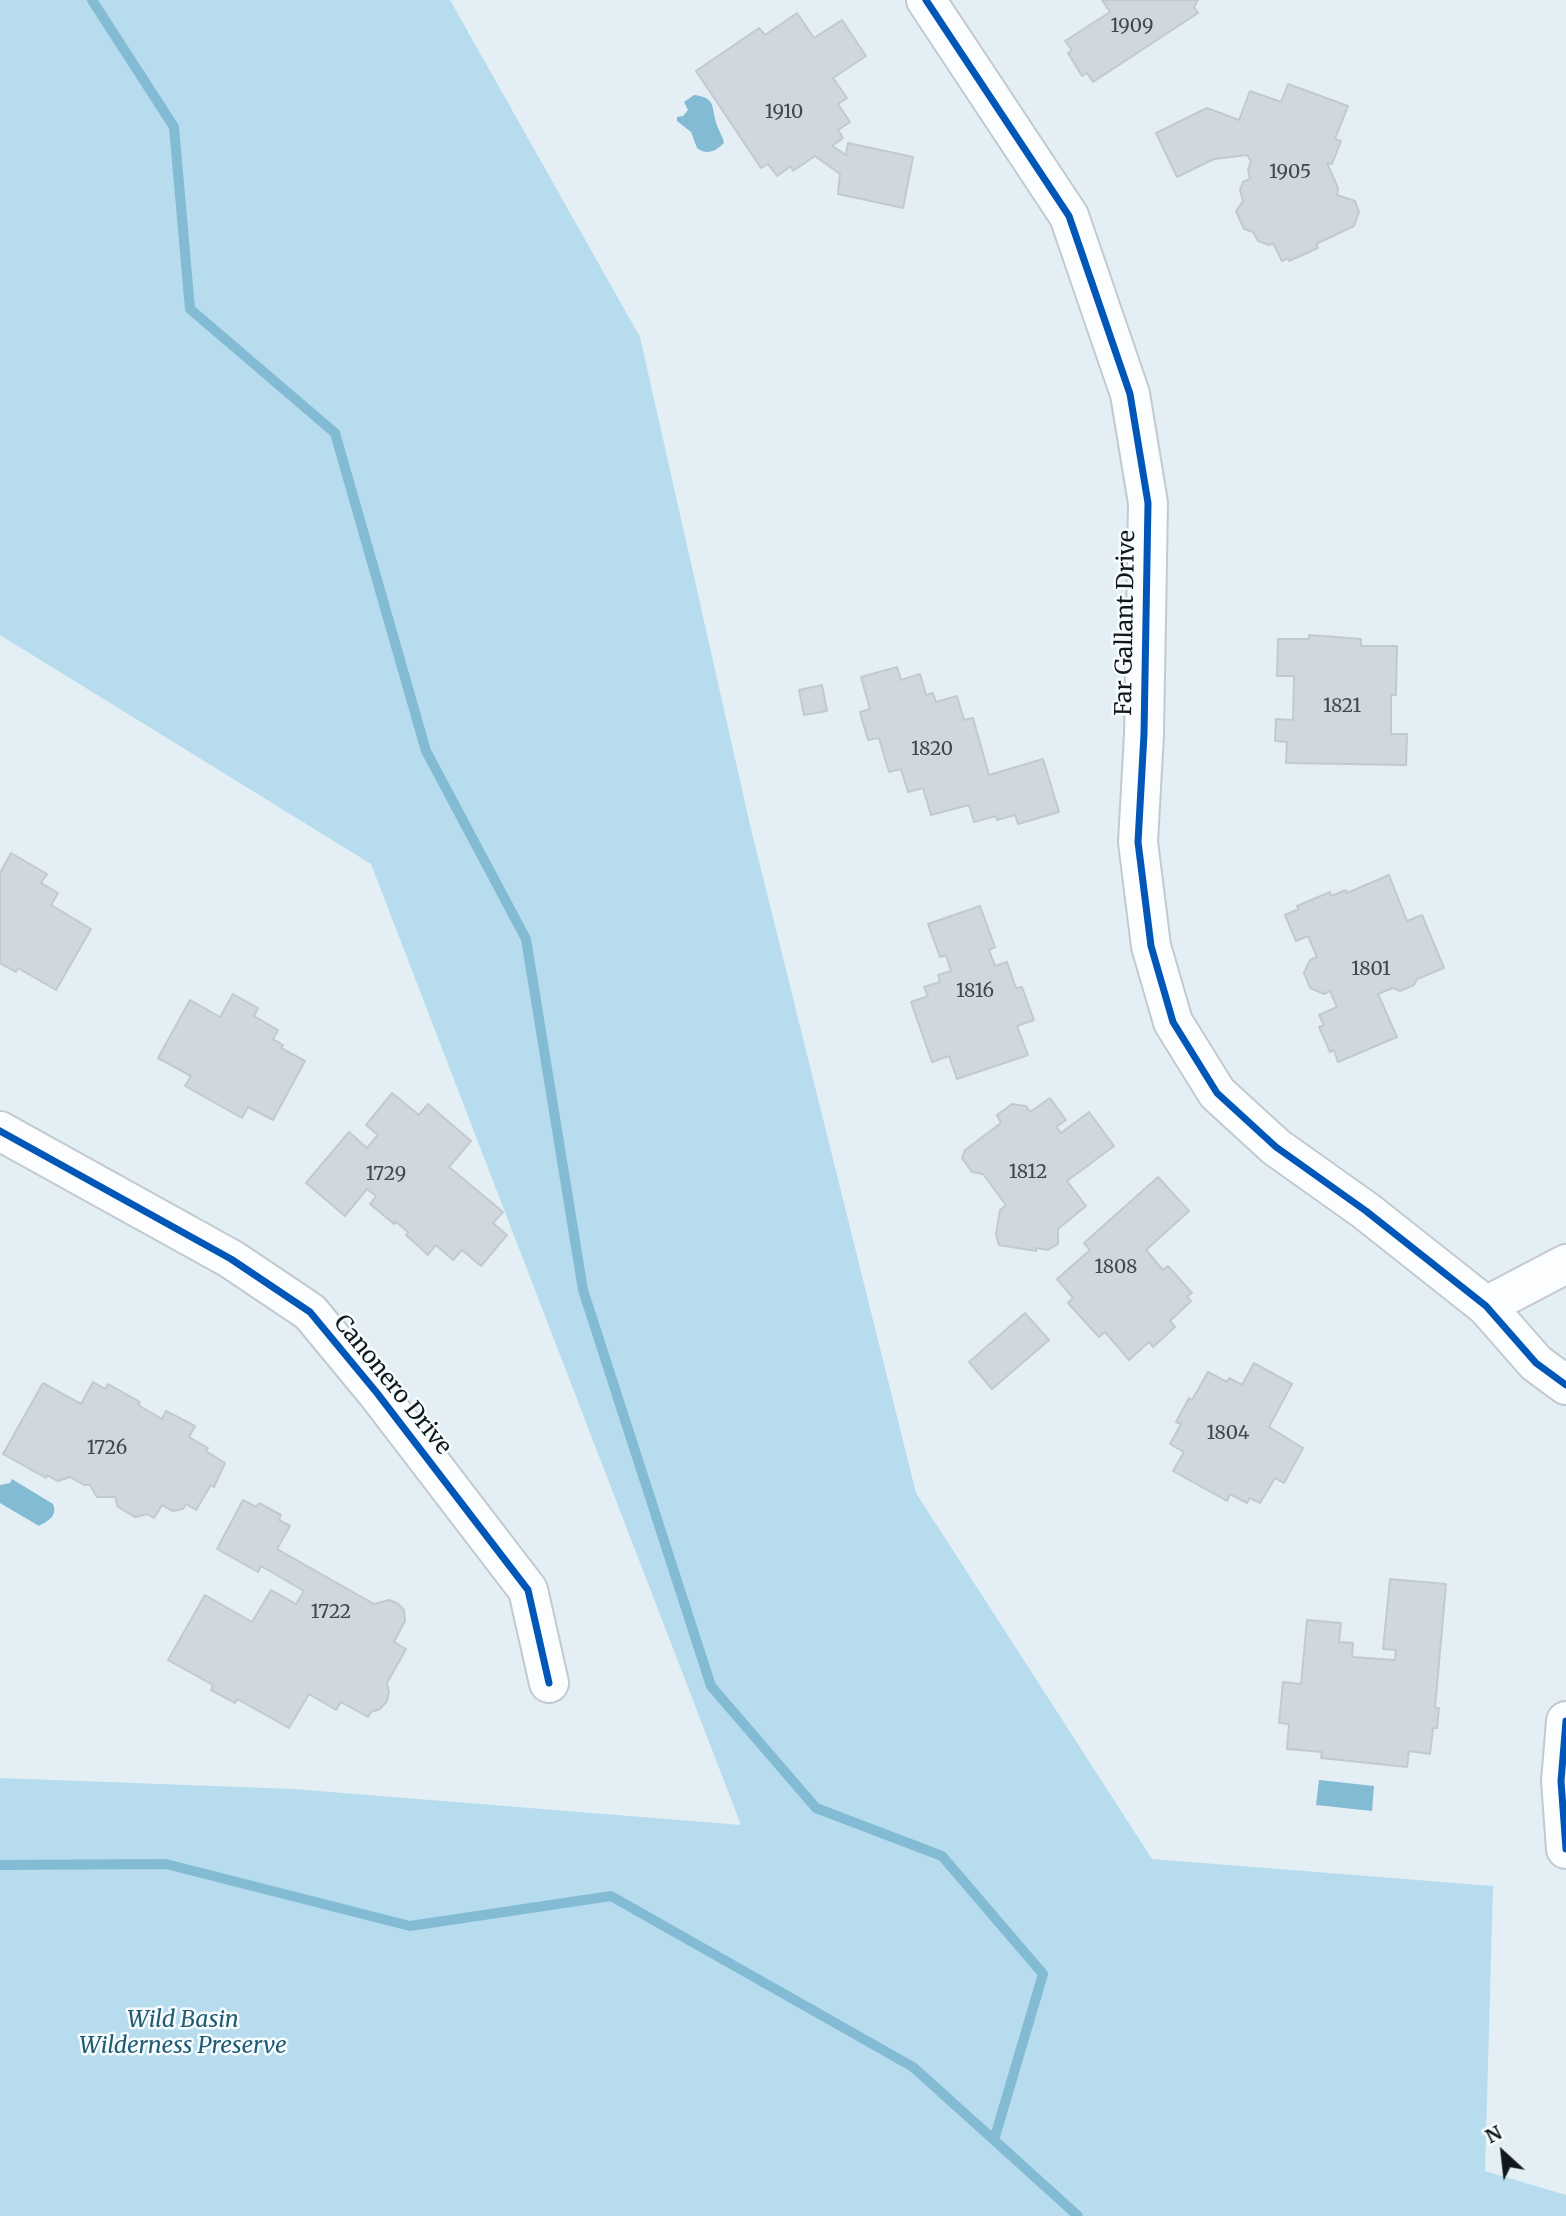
<!DOCTYPE html>
<html>
<head>
<meta charset="utf-8">
<style>
	body { margin:0 }
	#map { position:relative; width:1566px; height:2216px; overflow:hidden; background:#e4eff5; font-family:Merriweather,serif }
	canvas { display:block }
	.north { position:absolute; left:1468px; top:2118px; width:70px; height:70px; -webkit-text-stroke:5px #f7fcfe; paint-order:stroke; rotate:333deg; font-size:19px; font-weight:700; line-height:28px; text-align:center; color:#11181c }
	.north::after { content:''; display:block; margin:auto; width:24px; height:32px; background:#11181c; clip-path:polygon(50% 0,100% 100%,50% 72%,0 100%) }
</style>
</head>
<body>
<div id="map">
<canvas width="1566" height="2216"></canvas>
<div class="north">N</div>
</div>
<script>
const g = document.querySelector('canvas').getContext('2d');
g.lineJoin = 'round';
function fill(path, color) { g.fillStyle = color; g.fill(path, 'evenodd'); }
function strokePath(path, color, width, dash) { g.strokeStyle = color; g.lineWidth = width; g.lineCap = dash ? 'butt' : 'round'; g.setLineDash(dash || []); g.stroke(path); }
function label(font, color, halo, rows, align = 'center') {
  g.font = font + ' Merriweather,serif'; g.lineWidth = 5; g.setLineDash([]); g.textBaseline = 'middle'; g.strokeStyle = halo; g.fillStyle = color; for (const [text, x, y, turn = 0] of rows) {
    g.save(); g.translate(x, y); g.rotate((+turn || 0) * Math.PI / 180); g.textAlign = isNaN(turn) ? turn : align; if (halo) g.strokeText(text, 0, 0); g.fillText(text, 0, 0); g.restore();
  }
}
fill(new Path2D(`
	M0,0H450L640,337L750,825L916,1493L1152,1859L1493,1886L1485,2171L1566,2195V2216H0V1778L294,1789L741,1825L371,864L0,635Z`), '#b7dced');
fill(new Path2D(`
	M694,95C716,98 711,105 716,122C718,130 723,136 724,143C716,151 707,156 697,148L691,132L677,121V117L683,116L688,110L684,102Z
	M12,1479L53,1504C58,1516 48,1521 39,1526L0,1503V1485L10,1483Z
	M1319,1780L1374,1786L1372,1811L1316,1805Z`), '#83bbd4');
strokePath(new Path2D(`
	M92,0L174,127L190,309L335,433L426,751L526,939L583,1290L711,1686L816,1808L942,1856L1043,1974L994,2140L1078,2216
	M0,1865L166,1864L410,1926L611,1896L913,2067L994,2140`), '#83bbd4', 10);
const building = new Path2D(`
	M1102,0H1198L1194,7L1198,13L1093,82L1087,73L1082,76L1068,53L1072,50L1065,41L1110,12Z
	M797,13L814,38L842,20L866,56L833,78L847,98L838,104L850,122L838,130L843,138L832,146L846,155L848,143L913,157L903,208L838,194L840,174L815,156L793,171L791,166L777,176L768,164L761,168L696,71L759,28L765,35Z
	M1288,84L1348,106L1335,139L1341,141L1332,164L1327,163L1338,188L1337,195L1355,201L1359,212L1354,226L1316,244L1318,248L1289,261L1288,258L1282,261L1273,243L1269,245L1258,241L1253,232L1244,229L1236,211L1243,201L1240,190L1243,182L1250,179L1248,170L1251,161L1247,155L1214,159L1177,177L1156,133L1207,108L1239,120L1250,91L1281,102Z
	M1309,635L1361,639V646H1397L1396,695H1391V734H1407L1406,765L1286,763L1287,742L1275,741L1276,719L1293,720L1294,676H1277L1278,639H1309Z
	M897,667L901,680L920,674L926,695L933,693L936,702L957,696L964,720L973,718L989,775L1043,759L1059,812L1018,824L1015,815L997,820L996,816L974,822L969,805L931,815L923,788L908,792L901,769L889,772L879,738L868,740L860,712L870,709L861,677Z
	M822,685L827,711L804,715L799,690Z
	M11,853L47,874L41,883L58,893L51,905L91,929L56,990L18,968L16,972L0,963V873Z
	M1389,875L1407,921L1422,915L1444,968L1417,979L1414,985L1400,991L1393,988L1378,994L1397,1037L1338,1062L1334,1050L1330,1052L1319,1027L1324,1025L1319,1015L1337,1007L1330,991L1324,994L1310,988L1304,973L1310,960L1317,957L1308,936L1296,941L1285,915L1299,909L1297,906L1330,892L1331,896L1346,890L1347,893Z
	M980,906L995,947L989,950L995,966L1007,962L1016,988L1022,987L1034,1020L1017,1026L1028,1055L957,1079L949,1056L932,1062L911,1002L928,996L924,987L940,982L938,975L951,971L946,955L940,957L928,924Z
	M233,994L258,1008L254,1016L278,1030L273,1039L283,1045L281,1048L305,1061L273,1120L248,1107L242,1118L185,1086L191,1076L158,1058L190,1000L220,1017Z
	M392,1093L419,1115L428,1104L471,1141L449,1167L503,1212L493,1223L507,1235L481,1266L462,1250L453,1260L436,1245L428,1255L406,1235L408,1232L396,1222L394,1224L370,1204L376,1196L367,1189L345,1216L306,1183L349,1132L367,1148L378,1135L366,1125Z
	M1050,1098L1066,1120L1056,1127L1061,1133L1089,1112L1114,1146L1067,1181L1086,1206L1058,1229V1244L1048,1250L1036,1248V1251L999,1245L996,1234L1000,1210L1006,1205L983,1174L972,1172L962,1158L965,1150L1001,1123L997,1115L1012,1104L1026,1106L1030,1112Z
	M1158,1177L1189,1211L1146,1250L1163,1270L1168,1266L1192,1293L1187,1296L1191,1301L1170,1321L1175,1327L1153,1347L1149,1342L1129,1360L1105,1332L1099,1337L1068,1303L1073,1298L1057,1279L1090,1250L1084,1243Z
	M1025,1313L1049,1340L992,1389L969,1362Z
	M1254,1363L1292,1384L1269,1427L1303,1448L1284,1483L1275,1478L1260,1503L1250,1498L1247,1503L1230,1494L1227,1501L1173,1471L1184,1452L1170,1444L1181,1424L1176,1422L1189,1398L1192,1400L1208,1372L1227,1382L1229,1378L1242,1385Z
	M93,1382L105,1389L108,1384L140,1402L138,1405L162,1419L166,1411L195,1426L189,1437L208,1448L206,1451L225,1463L214,1487L211,1485L196,1510L186,1504L183,1509L173,1511L162,1505L154,1518L147,1514L135,1517L118,1507L115,1497H97L90,1485H84L70,1477L58,1481L47,1475L46,1478L3,1454L43,1383L81,1404Z
	M243,1500L256,1507L259,1503L281,1515L279,1520L290,1526L277,1549L374,1604L389,1600L397,1603L404,1610L405,1621L394,1642L406,1649L387,1683L389,1693L387,1701L380,1709L371,1712L368,1717L341,1702L336,1710L309,1694L289,1728L237,1699L235,1703L211,1690L213,1685L168,1660L205,1595L252,1622L271,1590L296,1604L304,1591L261,1566L258,1572L217,1549Z
	M1390,1579L1446,1584L1435,1708H1439L1437,1728H1433L1430,1754L1409,1751L1407,1767L1321,1758L1322,1752L1287,1749L1289,1724L1279,1723L1283,1682L1301,1684L1307,1620L1341,1623L1339,1642L1353,1643L1352,1657L1395,1660L1396,1650L1383,1649Z`);
fill(building, '#d0d8dd');
strokePath(building, '#c1cacf', 2);
const minor = new Path2D(`
	M926,0L1069,216L1130,394L1148,503L1144,734L1138,842L1151,946L1173,1022L1217,1093L1276,1147L1366,1211L1486,1306L1536,1363L1566,1385
	M0,1131L231,1259L310,1312L377,1393L528,1590L549,1683
	M1486,1306L1566,1264
	M1566,1721L1561,1781L1566,1849`);
strokePath(minor, '#c1cacf', 42);
strokePath(minor, '#fbfdfe', 38);
strokePath(new Path2D(`
	M926,0L1069,216L1130,394L1148,503L1144,734L1138,842L1151,946L1173,1022L1217,1093L1276,1147L1366,1211L1486,1306L1536,1363L1566,1385
	M0,1131L231,1259L310,1312L377,1393L528,1590L549,1683
	M1566,1721L1561,1781L1566,1849`), '#0057b8', 7);
label('19px', '#41484c', null, [
	["1909",1132,27],
	["1910",784,113],
	["1905",1290,173],
	["1821",1342,707],
	["1820",932,750],
	["1801",1371,970],
	["1816",975,992],
	["1812",1028,1173],
	["1729",386,1175],
	["1808",1116,1268],
	["1804",1228,1434],
	["1726",107,1449],
	["1722",331,1613]
]);
label('23px', '#11181c', '#f7fcfe', [
	["Far Gallant Drive",1126,623,-89],
	["Canonero Drive",392,1385,51]
]);
label('italic 23px', '#215c73', '#f7fcfe', [
	["Wild Basin",183,2020],
	["Wilderness Preserve",183,2046]
]);
</script>
</body>
</html>
